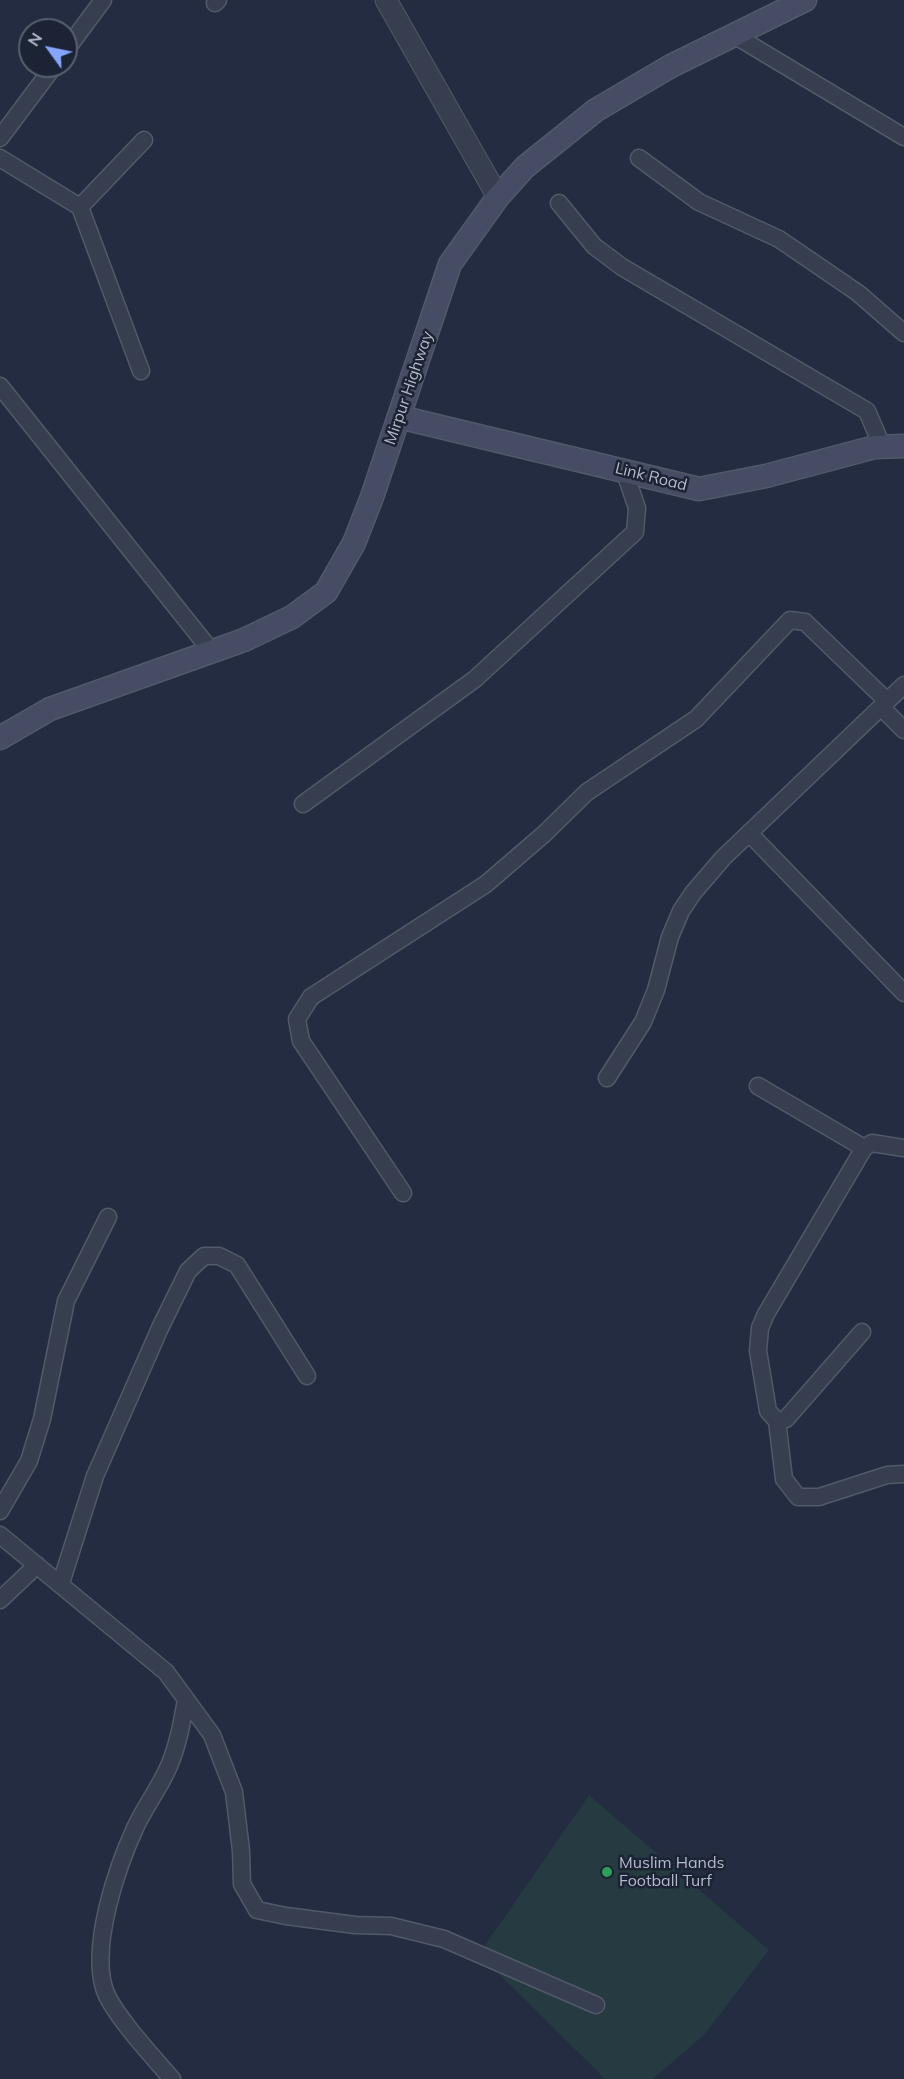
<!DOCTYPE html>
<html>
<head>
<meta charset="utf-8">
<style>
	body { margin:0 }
	#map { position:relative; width:904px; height:2079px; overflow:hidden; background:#232c40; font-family:Mulish,sans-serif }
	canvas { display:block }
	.north { position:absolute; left:18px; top:18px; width:60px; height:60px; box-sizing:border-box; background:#1c2335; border:2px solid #585f71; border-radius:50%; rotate:303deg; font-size:16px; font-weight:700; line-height:24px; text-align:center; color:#b3b9ca }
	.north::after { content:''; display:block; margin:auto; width:21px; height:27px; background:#84a5fe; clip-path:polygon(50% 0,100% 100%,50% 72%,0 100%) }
</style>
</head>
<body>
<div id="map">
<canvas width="904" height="2079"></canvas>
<div class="north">N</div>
</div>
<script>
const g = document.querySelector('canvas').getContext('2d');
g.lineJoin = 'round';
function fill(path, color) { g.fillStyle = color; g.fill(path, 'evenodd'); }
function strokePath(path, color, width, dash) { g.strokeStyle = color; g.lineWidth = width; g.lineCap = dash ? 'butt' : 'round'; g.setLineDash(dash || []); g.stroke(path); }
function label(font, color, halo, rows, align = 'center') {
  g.font = font + ' Mulish,sans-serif'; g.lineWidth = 5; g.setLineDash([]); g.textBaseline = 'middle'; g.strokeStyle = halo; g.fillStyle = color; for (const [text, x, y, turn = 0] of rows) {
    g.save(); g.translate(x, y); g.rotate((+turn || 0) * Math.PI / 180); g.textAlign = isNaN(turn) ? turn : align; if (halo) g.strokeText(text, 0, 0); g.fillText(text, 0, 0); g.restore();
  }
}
fill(new Path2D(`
	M589,1795L769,1950L704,2035L653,2079H605L479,1954Z`), '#253a41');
const minor = new Path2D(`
	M215,3L218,0
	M734,35L904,137
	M66,50L103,0
	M0,138L54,66
	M0,158L80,207
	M639,158L699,202L779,239L858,293L904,333
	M559,203L594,246L622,267L867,411L879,439L875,447
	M141,371L80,207L144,140
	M0,386L212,652
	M881,707L904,730
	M303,804L475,679L635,532L637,508L624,470
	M749,833L904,993
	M607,1078L643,1022L656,990L670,937L681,911L693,893L723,858L904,685
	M758,1086L864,1148
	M904,1148L872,1143L864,1148L766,1314L760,1328L758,1351L768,1411L777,1421L784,1479L798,1497H819L887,1475L904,1474
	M403,1193L301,1041L297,1019L311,997L486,884L544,834L587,792L696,719L790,620L805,622L887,701
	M777,1421L786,1419L862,1332
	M0,1511L29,1461L42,1419L66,1301L108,1217
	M0,1535L166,1672L212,1735L234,1792L241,1851L242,1884L257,1910L286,1916L355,1925L391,1926L444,1939L596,2005
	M61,1583L95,1476L160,1328L188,1271L204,1256H219L237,1265L307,1376
	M0,1600L37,1565
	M172,2079C154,2058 111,2012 104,1988C91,1943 117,1867 136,1826C146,1805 160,1787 169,1766C178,1745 182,1722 186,1700`);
const tertiary = new Path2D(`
	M386,0L498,197`);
const secondary = new Path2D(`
	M399,417L699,489L766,476L875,447L904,446
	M0,738L50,709L244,640L292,617L326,592L354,543L372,497L450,264L498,197L525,167L596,110L671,66L805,0`);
strokePath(minor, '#52596a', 19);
strokePath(tertiary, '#52596a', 23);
strokePath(secondary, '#52596a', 25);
strokePath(minor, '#373e50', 16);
strokePath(tertiary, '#373e50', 21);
strokePath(secondary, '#454c63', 22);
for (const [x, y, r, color] of [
	[607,1872,6,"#2e9e5b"]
]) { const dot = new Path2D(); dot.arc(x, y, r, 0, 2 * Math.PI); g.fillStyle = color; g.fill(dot); strokePath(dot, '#1c2335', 2); }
label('16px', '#b3b9ca', '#1c2335', [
	["Mirpur Highway",409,388,-71],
	["Link Road",651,477,14]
]);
label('16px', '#b3b9ca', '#1c2335', [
	["Muslim Hands",619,1863],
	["Football Turf",619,1881]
], 'left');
</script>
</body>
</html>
